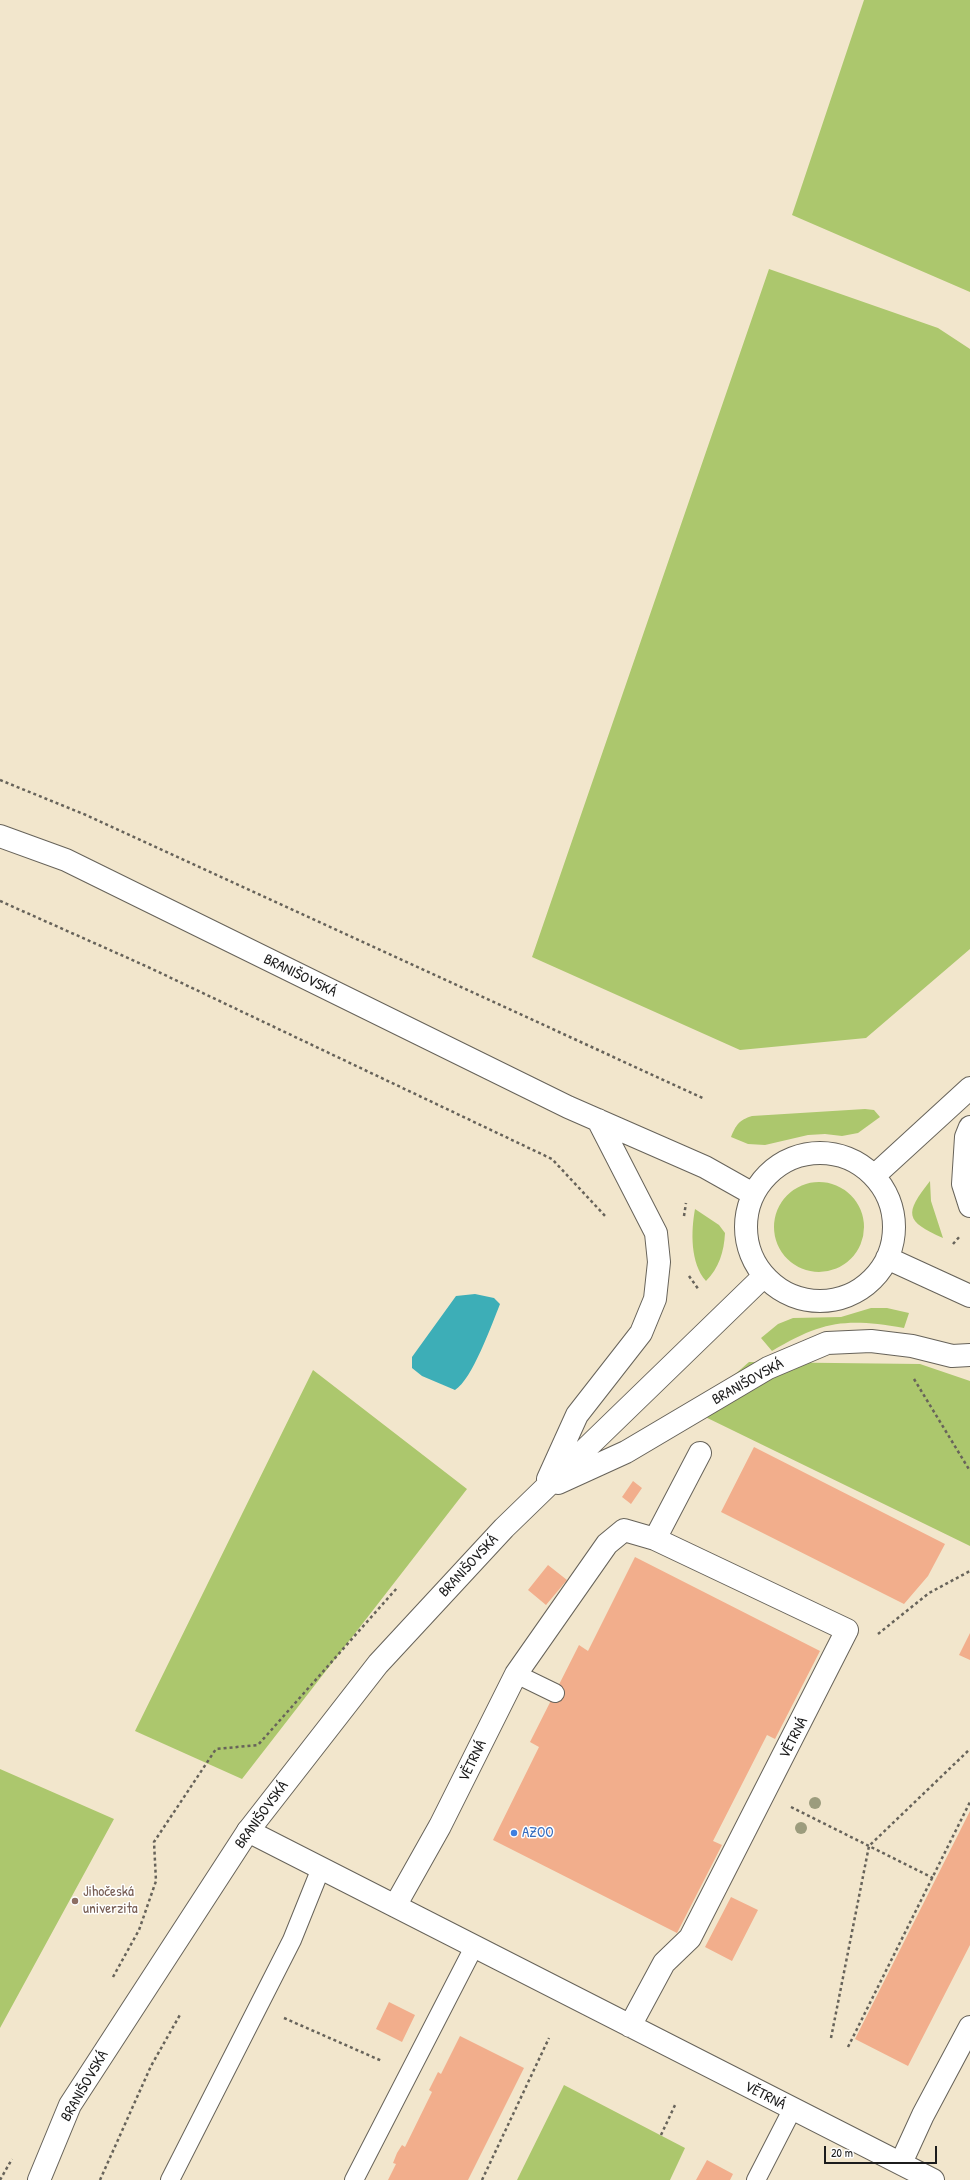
<!DOCTYPE html>
<html>
<head>
<meta charset="utf-8">
<style>
	body { margin:0 }
	#map { position:relative; width:970px; height:2180px; overflow:hidden; background:#f2e6cc; font-family:"Patrick Hand",sans-serif }
	canvas { display:block }
	.scale { position:absolute; left:824px; top:2146px; width:113px; height:18px; box-sizing:border-box; border:2px solid #1c1c1c; border-top:0; padding-left:5px; font-size:12px; line-height:14px; white-space:nowrap; color:#1c1c1c; -webkit-text-stroke:3px #fff; paint-order:stroke }
</style>
</head>
<body>
<div id="map">
<canvas width="970" height="2180"></canvas>
<div class="scale">20 m</div>
</div>
<script>
const g = document.querySelector('canvas').getContext('2d');
g.lineJoin = 'round';
function fill(path, color) { g.fillStyle = color; g.fill(path, 'evenodd'); }
function strokePath(path, color, width, dash) { g.strokeStyle = color; g.lineWidth = width; g.lineCap = dash ? 'butt' : 'round'; g.setLineDash(dash || []); g.stroke(path); }
function label(font, color, halo, rows, align = 'center') {
  g.font = font + ' "Patrick Hand",sans-serif'; g.lineWidth = 3; g.setLineDash([]); g.textBaseline = 'middle'; g.strokeStyle = halo; g.fillStyle = color; for (const [text, x, y, turn = 0] of rows) {
    g.save(); g.translate(x, y); g.rotate((+turn || 0) * Math.PI / 180); g.textAlign = isNaN(turn) ? turn : align; if (halo) g.strokeText(text, 0, 0); g.fillText(text, 0, 0); g.restore();
  }
}
fill(new Path2D(`
	M864,0H970V292L792,215Z
	M769,269L938,328L970,349V949L866,1038L740,1050L532,957Z
	M865,1109L874,1110L880,1117L858,1133L842,1136L825,1134L808,1135L765,1145L748,1144L731,1137C736,1125 739,1120 752,1116Z
	M930,1181L931,1201L943,1238C905,1221 904,1214 930,1181Z
	M774 1227a45 45 0 1 1 90 0a45 45 0 1 1-90 0Z
	M695,1209L719,1225L725,1233C724,1252 719,1268 706,1281C690,1263 691,1231 695,1209Z
	M871,1308H887L909,1313L904,1328C845,1318 823,1321 772,1351L761,1338L778,1324L793,1318L841,1317Z
	M749,1362L920,1364L970,1381V1546L693,1411Z
	M313,1370L467,1489L242,1779L135,1731Z
	M0,1769L114,1819L0,2028Z
	M564,2085L685,2148L670,2180H517Z`), '#acc76d');
fill(new Path2D(`
	M475,1294L494,1298L500,1304C492,1324 472,1380 455,1390L422,1376L412,1368V1357L456,1296Z`), '#3daeb7');
fill(new Path2D(`
	M754,1447L945,1544L928,1576L904,1604L721,1512Z
	M633,1481L642,1488L631,1504L622,1497Z
	M635,1557L820,1651L775,1739L767,1735L713,1841L722,1845L677,1933L493,1840L539,1747L530,1742L579,1645L588,1651Z
	M548,1565L567,1580L546,1605L528,1590Z
	M970,1633V1660L959,1655Z
	M970,1811V1945L908,2066L855,2039Z
	M731,1897L758,1910L732,1961L705,1947Z
	M389,2002L415,2015L402,2042L376,2029Z
	M460,2036L524,2068L468,2180H388L396,2164L393,2163L397,2153L402,2145L405,2147L432,2092L429,2090L438,2072L441,2074Z
	M707,2160L733,2174L730,2180H696Z`), '#f2ae8c');
const service = new Path2D(`
	M516,1674L555,1693
	M170,2180L292,1940L321,1868
	M354,2180L474,1947
	M756,2180L792,2110`);
const minor = new Path2D(`
	M655,1539L700,1453
	M248,1831L933,2180
	M395,1906L440,1826L516,1674L607,1544L624,1530L655,1539L847,1630L690,1938L664,1963L630,2026
	M901,2163L923,2115L970,2027`);
const tertiary = new Path2D(`
	M0,836L66,860L568,1107L705,1167L753,1194
	M970,1127L966,1137L963,1184L970,1206
	M746 1227a74 74 0 1 1 148 0a74 74 0 1 1-148 0Z
	M874,1176L970,1088
	M887,1258L970,1296
	M548,1479L577,1415L641,1333L655,1299L659,1262L656,1233L598,1120
	M558,1483L626,1452L768,1368L827,1343L871,1341L912,1346L952,1356L970,1355
	M39,2180L70,2105L248,1831L378,1664L504,1528L764,1276`);
strokePath(service, '#67635a', 20);
strokePath(minor, '#67635a', 24);
strokePath(tertiary, '#67635a', 24);
strokePath(new Path2D(`
	M0,780L86,815L705,1099
	M0,901L148,967L552,1159L607,1218
	M684,1216L686,1203
	M953,1244L961,1235
	M689,1276L699,1290
	M914,1379L970,1471
	M878,1634L929,1593L970,1571
	M791,1807L933,1878
	M113,1977L139,1930L156,1881L154,1842L216,1749L258,1745L397,1588
	M284,2018L382,2061
	M831,2038L869,1846L970,1749
	M848,2047L970,1802
	M661,2135L676,2103
	M0,2180L12,2159
	M100,2180L151,2066L181,2013
	M482,2180L549,2038`), '#67635a', 2.5, [3, 3]);
strokePath(service, '#fff', 18);
strokePath(minor, '#fff', 22);
strokePath(tertiary, '#fff', 22);
g.fillStyle = '#9c9c7d';
for (const [x, y] of [
	[815,1803],
	[801,1828]
]) { g.beginPath(); g.arc(x, y, 6, 0, 2 * Math.PI); g.fill(); }
for (const [x, y, r, color] of [
	[514,1833,4,"#3f7fe0"],
	[75,1901,4,"#8d6e63"]
]) { const dot = new Path2D(); dot.arc(x, y, r, 0, 2 * Math.PI); g.fillStyle = color; g.fill(dot); strokePath(dot, '#fff', 1.5); }
label('15px', '#1c1c1c', '#fff', [
	["BRANIŠOVSKÁ",300,976,26],
	["BRANIŠOVSKÁ",748,1382,-29],
	["BRANIŠOVSKÁ",469,1566,-47],
	["VĚTRNÁ",794,1738,-63],
	["VĚTRNÁ",473,1761,-64],
	["BRANIŠOVSKÁ",262,1815,-54],
	["BRANIŠOVSKÁ",85,2086,-60],
	["VĚTRNÁ",765,2096,27]
]);
label('15px', '#366cbe', '#fff', [
	["AZOO",522,1833]
], 'left');
label('15px', '#785e54', '#fff', [
	["Jihočeská",83,1892],
	["univerzita",83,1909]
], 'left');
</script>
</body>
</html>
